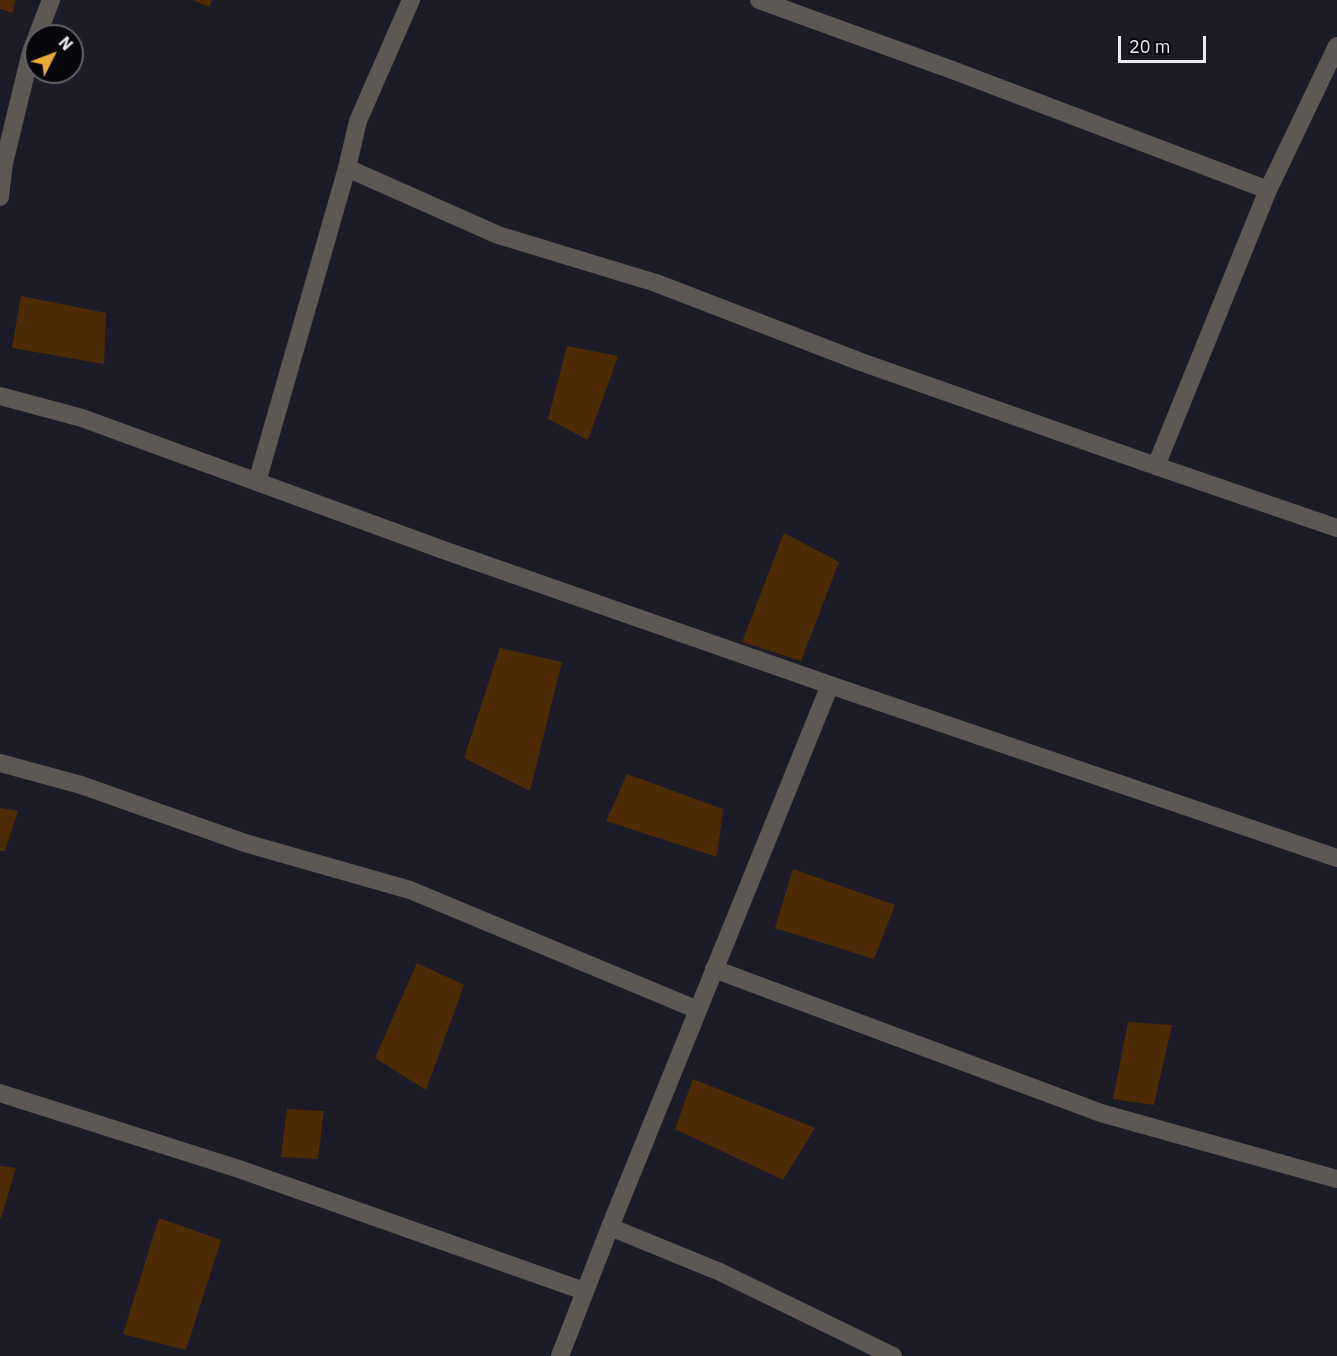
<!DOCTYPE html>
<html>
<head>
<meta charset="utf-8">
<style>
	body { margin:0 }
	#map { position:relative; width:1337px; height:1356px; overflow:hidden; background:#1b1c28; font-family:"IBM Plex Sans",sans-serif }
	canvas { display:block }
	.north { position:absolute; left:24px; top:24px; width:60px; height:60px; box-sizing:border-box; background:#07070c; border:2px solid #626268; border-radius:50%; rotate:48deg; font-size:16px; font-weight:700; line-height:24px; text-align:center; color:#eaebf3 }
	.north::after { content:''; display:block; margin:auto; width:21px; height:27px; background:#eca93a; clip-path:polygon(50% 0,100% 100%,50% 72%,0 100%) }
	.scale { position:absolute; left:1118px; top:36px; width:88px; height:27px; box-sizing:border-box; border:3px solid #eaebf3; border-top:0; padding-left:8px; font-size:18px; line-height:21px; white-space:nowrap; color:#eaebf3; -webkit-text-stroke:4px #07070c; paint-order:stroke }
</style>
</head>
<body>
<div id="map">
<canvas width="1337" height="1356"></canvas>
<div class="north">N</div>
<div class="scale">20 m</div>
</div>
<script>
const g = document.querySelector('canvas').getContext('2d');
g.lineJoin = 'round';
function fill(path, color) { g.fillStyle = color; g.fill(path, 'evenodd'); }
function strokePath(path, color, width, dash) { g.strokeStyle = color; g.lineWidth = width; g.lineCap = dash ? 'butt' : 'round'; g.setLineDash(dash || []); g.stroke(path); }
fill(new Path2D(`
	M0,0H15L13,13L0,9Z
	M192,0H212L210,7Z
	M21,296L106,313L104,364L12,348Z
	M567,346L618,356L588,440L548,419Z
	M784,533L839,562L801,661L742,642Z
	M500,648L562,662L530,791L464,758Z
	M627,774L723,809L717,857L606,821Z
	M0,808L18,811L5,851H0Z
	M793,869L895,905L874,959L775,928Z
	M417,963L464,985L426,1090L375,1058Z
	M1128,1022L1172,1025L1154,1105L1113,1099Z
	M693,1079L815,1128L783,1180L675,1129Z
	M287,1109L324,1111L318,1159L281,1157Z
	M0,1166L16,1168L1,1218H0Z
	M159,1218L221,1240L186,1350L123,1334Z`), '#4d2c05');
strokePath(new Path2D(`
	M759,0L955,71L1268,190
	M37,36L51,0
	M347,168L498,235L656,283L861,362L1156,466L1337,528
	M0,197L4,163L31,52L36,39
	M0,396L82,418L449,552L830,685L1337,858
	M1156,466L1268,190L1337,46
	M257,482L347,168L358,121L411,0
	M0,763L81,785L245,843L410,890L698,1010
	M714,969L1101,1113L1337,1179
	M0,1093L239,1169L584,1291
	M610,1227L720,1272L893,1356
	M560,1356L610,1227L830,685`), '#5d5853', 18);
</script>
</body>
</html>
